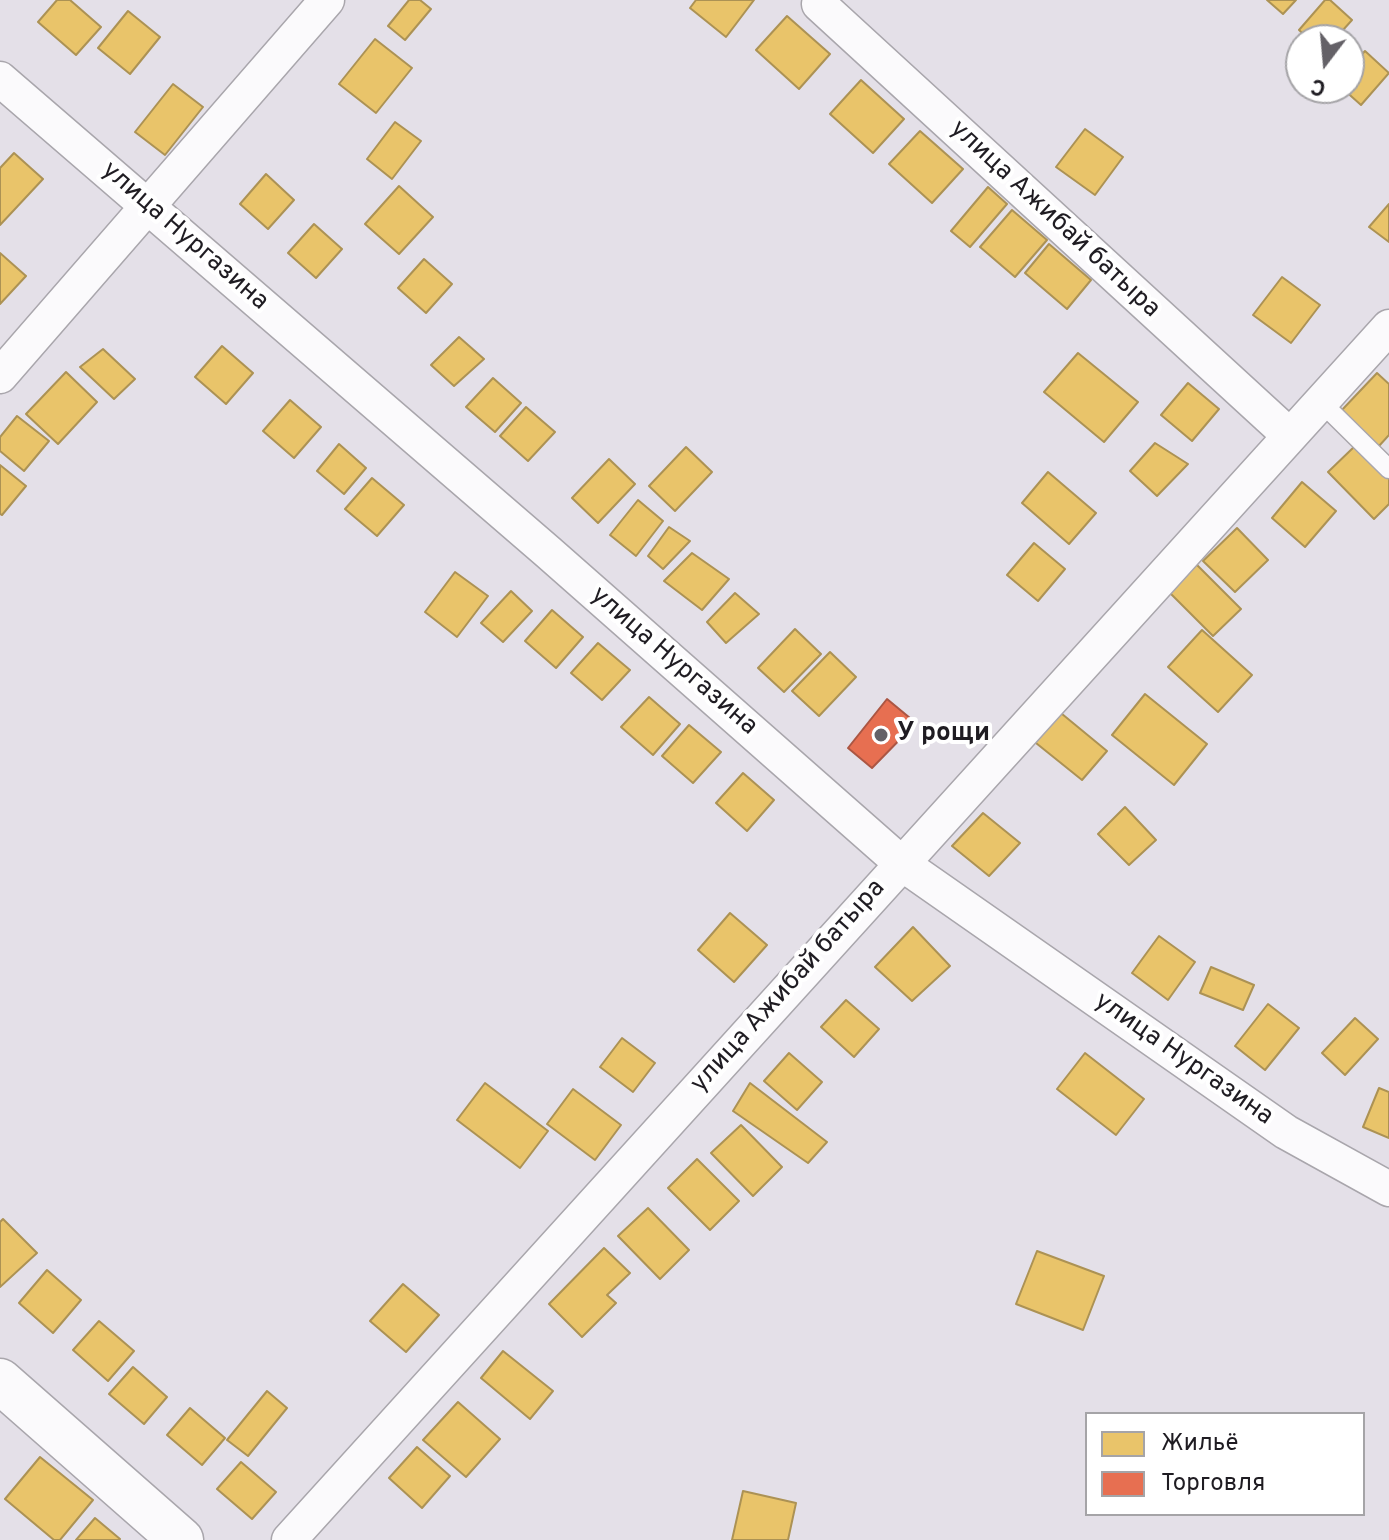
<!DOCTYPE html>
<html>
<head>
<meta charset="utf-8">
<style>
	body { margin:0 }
	#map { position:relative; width:1389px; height:1540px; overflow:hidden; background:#e4e0e8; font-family:Overpass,sans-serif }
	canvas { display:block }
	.legend { position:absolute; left:1085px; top:1412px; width:280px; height:104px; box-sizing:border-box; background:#fff; border:2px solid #a5a4a7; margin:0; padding:10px 14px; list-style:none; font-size:24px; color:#1f1c22 }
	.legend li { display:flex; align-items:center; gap:16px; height:40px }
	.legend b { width:40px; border:2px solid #a5a4a7 }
	.north { position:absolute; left:1285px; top:24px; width:80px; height:80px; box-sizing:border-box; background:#fff; border:2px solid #a5a4a7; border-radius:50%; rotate:196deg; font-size:22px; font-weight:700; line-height:32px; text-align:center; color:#1f1c22 }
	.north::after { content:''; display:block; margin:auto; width:28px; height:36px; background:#646167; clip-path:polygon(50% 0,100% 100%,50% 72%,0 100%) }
</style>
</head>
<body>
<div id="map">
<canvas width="1389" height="1540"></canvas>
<ul class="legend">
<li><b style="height:22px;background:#e9c46a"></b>Жильё</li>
<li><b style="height:22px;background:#e76f51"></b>Торговля</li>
</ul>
<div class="north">С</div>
</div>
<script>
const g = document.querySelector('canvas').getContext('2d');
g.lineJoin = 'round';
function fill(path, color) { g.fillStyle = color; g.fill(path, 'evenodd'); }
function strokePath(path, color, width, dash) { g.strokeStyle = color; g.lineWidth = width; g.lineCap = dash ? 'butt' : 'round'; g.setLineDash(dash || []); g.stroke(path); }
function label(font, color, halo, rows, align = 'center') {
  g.font = font + ' Overpass,sans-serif'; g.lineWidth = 8; g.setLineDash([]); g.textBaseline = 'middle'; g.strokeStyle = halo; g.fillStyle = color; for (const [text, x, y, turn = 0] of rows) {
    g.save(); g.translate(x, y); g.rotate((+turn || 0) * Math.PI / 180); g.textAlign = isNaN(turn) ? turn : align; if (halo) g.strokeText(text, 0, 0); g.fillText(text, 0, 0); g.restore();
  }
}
const homes = new Path2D(`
	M57,0H70L101,27L76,55L38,22Z
	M409,0H420L431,9L405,40L388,26Z
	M696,0H754L726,37L690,8Z
	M1267,0H1296L1283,14Z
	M1325,0H1330L1352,20L1334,40H1310L1299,30Z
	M128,11L160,37L130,74L98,48Z
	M787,16L830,54L799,89L756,50Z
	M375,39L412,68L376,113L339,84Z
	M1365,51L1389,73L1361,105L1342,88H1349V68Z
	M861,80L904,119L873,153L830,114Z
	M173,84L203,107L165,155L135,132Z
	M395,122L421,141L392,179L367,159Z
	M1085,129L1123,157L1095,195L1056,167Z
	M920,131L963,169L932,203L889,164Z
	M14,153L43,179L0,225V168Z
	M266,174L294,200L268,229L240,204Z
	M399,186L433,217L399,254L365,224Z
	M988,187L1007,204L970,247L951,231Z
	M1389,204V242L1369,227Z
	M1012,210L1047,240L1015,277L980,247Z
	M314,224L342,249L316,278L288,253Z
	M1049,244L1091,280L1067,309L1025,273Z
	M0,253L26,276L0,304Z
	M424,259L452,284L426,313L398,288Z
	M1282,277L1320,305L1291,343L1253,315Z
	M459,337L484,359L454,386L431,365Z
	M222,346L253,373L226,404L195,377Z
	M103,349L135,379L114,399L80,367Z
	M1078,353L1138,402L1104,442L1044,392Z
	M66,372L97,402L58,444L26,414Z
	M1377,373L1389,384V435L1379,446L1341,411Z
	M493,378L521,403L495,432L466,407Z
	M1188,383L1219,409L1192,441L1161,415Z
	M290,400L321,427L294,458L263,431Z
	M526,407L555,432L528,461L500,436Z
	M17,416L49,441L24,471L0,451V437Z
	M1155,443L1188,464L1157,496L1130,471Z
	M339,444L366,468L344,494L317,471Z
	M1356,445L1389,478V504L1374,519L1328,472Z
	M686,447L712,472L675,511L649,486Z
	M609,459L635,484L598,523L572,498Z
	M0,465L26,486L2,515L0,514Z
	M1048,472L1096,513L1069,544L1022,503Z
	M372,478L404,505L377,536L345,509Z
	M1302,482L1336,511L1305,547L1272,518Z
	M638,500L663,521L636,556L610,535Z
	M669,527L690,541L663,569L648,556Z
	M1237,528L1268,560L1235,592L1203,561Z
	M1034,543L1065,569L1038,601L1007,575Z
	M692,553L729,579L702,610L664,581Z
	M1195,563L1241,609L1213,636L1167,590Z
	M455,572L488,596L457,637L425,612Z
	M511,591L532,611L503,642L481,623Z
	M735,593L759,614L726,643L707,622Z
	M552,610L583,637L556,668L525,641Z
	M795,629L821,654L784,692L758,668Z
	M1202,630L1252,675L1218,712L1168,667Z
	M598,643L630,670L602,700L571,673Z
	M830,652L856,677L819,716L792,691Z
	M1145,694L1207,744L1174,785L1112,735Z
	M649,697L680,724L653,755L621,727Z
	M1056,709L1107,751L1082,780L1031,739Z
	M689,725L721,752L693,783L662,756Z
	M743,773L774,800L747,831L716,803Z
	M1125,807L1156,840L1129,865L1098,834Z
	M983,813L1020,843L989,876L952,846Z
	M730,913L767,945L734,982L698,950Z
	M913,927L950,966L912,1001L875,967Z
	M1159,936L1195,962L1168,1000L1132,973Z
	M1211,967L1254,985L1243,1010L1200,993Z
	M846,1000L879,1029L854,1057L821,1027Z
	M1268,1004L1299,1028L1265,1070L1235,1046Z
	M1355,1018L1378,1039L1345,1075L1322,1053Z
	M622,1038L655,1063L633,1092L600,1067Z
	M789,1053L822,1082L797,1110L764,1081Z
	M1085,1053L1144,1099L1116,1135L1057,1089Z
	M485,1083L548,1131L520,1168L457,1120Z
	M750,1083L827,1142L808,1163L733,1111Z
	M1379,1088L1389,1092V1138L1363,1127Z
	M573,1089L621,1125L595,1160L547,1124Z
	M741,1125L782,1167L753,1196L711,1153Z
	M697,1159L739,1201L710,1230L668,1188Z
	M648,1208L689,1250L660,1279L618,1236Z
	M3,1219L37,1253L0,1287V1222Z
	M604,1248L630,1273L607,1295L616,1303L582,1337L549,1304Z
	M1037,1251L1104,1276L1083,1330L1016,1304Z
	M47,1270L81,1300L53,1333L19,1303Z
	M403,1284L439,1315L406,1352L370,1321Z
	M99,1321L134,1351L108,1381L73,1350Z
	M503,1351L553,1391L530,1419L481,1378Z
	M133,1367L167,1397L144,1424L109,1394Z
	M267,1391L287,1408L248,1456L227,1440Z
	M458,1402L500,1439L466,1477L423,1440Z
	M190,1408L225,1438L202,1465L167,1435Z
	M417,1447L450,1476L422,1508L389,1478Z
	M40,1457L93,1500L60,1540H54L5,1499Z
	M241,1462L276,1492L252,1519L217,1489Z
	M743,1491L796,1503L788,1540H732Z
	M95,1518L120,1539L119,1540H76Z`);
fill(homes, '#e9c46a');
strokePath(homes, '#ac9254', 2);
const shops = new Path2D(`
	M887,699L916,723L872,768L848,748Z`);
fill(shops, '#e76f51');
strokePath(shops, '#ab5643', 2);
const lane = new Path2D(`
	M1321,402L1389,469`);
const street = new Path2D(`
	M819,4L1290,436
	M0,79L548,552L901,863L1286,1132L1389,1189
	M0,376L327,0
	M289,1540L1389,327`);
const secondary = new Path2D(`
	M0,1381L181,1540`);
strokePath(lane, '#a9a6ac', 21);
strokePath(street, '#a9a6ac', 37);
strokePath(secondary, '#a9a6ac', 47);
strokePath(lane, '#fbfafc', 18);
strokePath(street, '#fbfafc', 34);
strokePath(secondary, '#fbfafc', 44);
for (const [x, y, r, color] of [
	[881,735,8,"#646167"]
]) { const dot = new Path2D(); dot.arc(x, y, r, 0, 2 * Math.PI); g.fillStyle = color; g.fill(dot); strokePath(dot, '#fff', 3); }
label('26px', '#1f1c22', '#fff', [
	["улица Ажибай батыра",1054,220,43],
	["улица Нургазина",184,237,41],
	["улица Нургазина",673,662,41],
	["улица Ажибай батыра",789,987,-48],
	["улица Нургазина",1183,1060,35]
]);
label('bold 26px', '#1f1c22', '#fff', [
	["У рощи",897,735]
], 'left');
</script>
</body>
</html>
